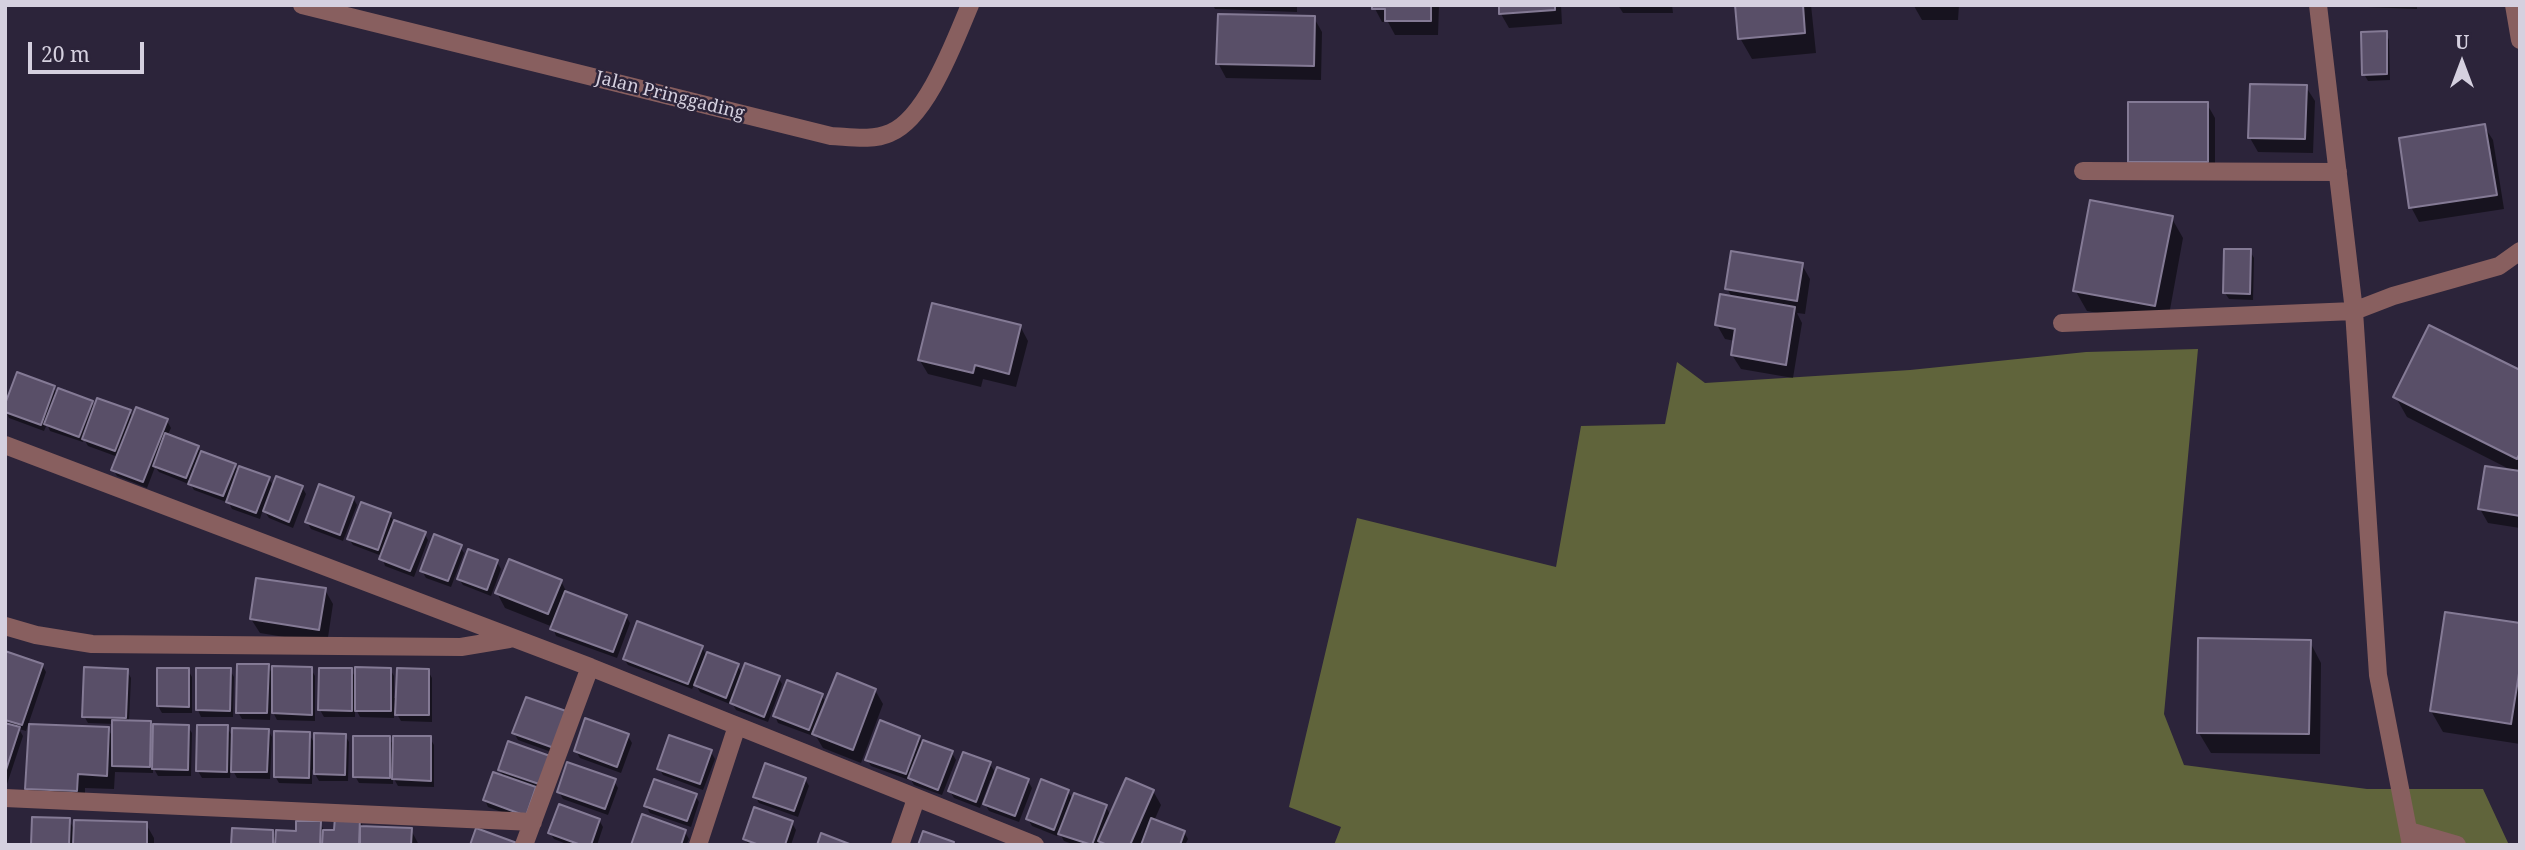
<!DOCTYPE html>
<html>
<head>
<meta charset="utf-8">
<style>
	body { margin:0 }
	#map { position:relative; width:2525px; height:850px; overflow:hidden; background:#2c243a; font-family:"Noto Serif",serif }
	canvas { display:block }
	.frame { position:absolute; inset:0; border:7px solid #d5d0df; pointer-events:none }
	.north { position:absolute; left:2427px; top:28px; width:70px; height:70px; -webkit-text-stroke:5px #2c243a; paint-order:stroke; rotate:0deg; font-size:19px; font-weight:700; line-height:28px; text-align:center; color:#d5d0df }
	.north::after { content:''; display:block; margin:auto; width:24px; height:32px; background:#d5d0df; clip-path:polygon(50% 0,100% 100%,50% 72%,0 100%) }
	.scale { position:absolute; left:28px; top:42px; width:116px; height:32px; box-sizing:border-box; border:4px solid #d5d0df; border-top:0; padding-left:9px; font-size:21px; line-height:24px; white-space:nowrap; color:#d5d0df; -webkit-text-stroke:5px #2c243a; paint-order:stroke }
</style>
</head>
<body>
<div id="map">
<canvas width="2525" height="850"></canvas>
<div class="frame"></div>
<div class="north">U</div>
<div class="scale">20 m</div>
</div>
<script>
const g = document.querySelector('canvas').getContext('2d');
g.lineJoin = 'round';
function fill(path, color) { g.fillStyle = color; g.fill(path, 'evenodd'); }
function strokePath(path, color, width, dash) { g.strokeStyle = color; g.lineWidth = width; g.lineCap = dash ? 'butt' : 'round'; g.setLineDash(dash || []); g.stroke(path); }
function label(font, color, halo, rows, align = 'center') {
  g.font = font + ' "Noto Serif",serif'; g.lineWidth = 5; g.setLineDash([]); g.textBaseline = 'middle'; g.strokeStyle = halo; g.fillStyle = color; for (const [text, x, y, turn = 0] of rows) {
    g.save(); g.translate(x, y); g.rotate((+turn || 0) * Math.PI / 180); g.textAlign = isNaN(turn) ? turn : align; if (halo) g.strokeText(text, 0, 0); g.fillText(text, 0, 0); g.restore();
  }
}
fill(new Path2D(`
	M2198,349L2164,714L2184,765L2367,789H2483L2509,845H1334L1341,827L1289,807L1357,518L1556,567L1581,426L1665,424L1677,362L1705,383L1910,370L2086,352Z`), '#60643b');
fill(new Path2D(`
	M1213,5H1297V12L1215,9Z
	M1373,5H1439L1438,35H1395L1388,22H1382Z
	M1501,5H1561L1562,24L1509,28L1501,14Z
	M1618,5H1672L1673,13H1623Z
	M1737,5H1811L1816,53L1752,59L1740,38Z
	M1959,5L1958,20H1922L1914,6Z
	M2366,5H2417V9L2367,7Z
	M1314,18L1322,32L1321,80L1226,78L1218,63Z
	M2386,33L2389,40L2390,80L2368,81L2364,74Z
	M2306,87L2315,101L2313,153L2258,152L2250,138Z
	M2207,104L2215,118V175H2138L2130,161Z
	M2484,126L2493,140L2504,209L2419,222L2411,207Z
	M2171,217L2183,238L2167,326L2087,311L2075,290Z
	M2250,251L2254,258L2253,300L2229,299L2225,293Z
	M1802,265L1810,279L1805,314L1797,313L1802,323L1793,378L1741,369L1732,355L1735,341L1725,339L1717,325L1732,298L1727,288Z
	M1020,326L1028,341L1016,387L983,379L981,387L928,374L919,359Z
	M2520,372V528L2488,523L2480,509L2515,472L2407,417L2395,396Z
	M53,387L58,395L91,402L95,409L129,411L133,418L167,421L171,428L167,436L234,465L239,473L269,479L274,487H302L306,494L293,528L269,518L263,509L260,519L232,509L229,503L194,490L191,485L159,472L155,467L147,488L117,476L113,469L118,457L88,446L84,439L83,442L50,431L47,424L44,431L9,418L5,409Z
	M353,498L357,505L343,541L311,529L307,522Z
	M390,515L394,522L424,533L428,540L414,577L385,566L382,556L353,545L349,539Z
	M460,547L464,553L451,587L426,578L422,571Z
	M497,562L501,569L491,596L463,585L459,579Z
	M561,581L568,595L626,616L630,623L617,658L556,636L553,627L505,608L497,593Z
	M325,590L333,604L327,644L260,633L251,619Z
	M2520,625V744L2443,732L2431,711Z
	M2310,642L2321,663L2320,754L2211,753L2199,733Z
	M702,647L707,657L738,666L743,675L778,677L782,684L768,722L736,710L731,701L730,704L700,692L695,683L692,689L628,665L624,659Z
	M5,653L42,665L46,672L26,731L19,729L23,736L5,790Z
	M268,666L274,677L311,669L315,676V721L277,720L271,708L270,720L242,719L238,712Z
	M390,669L394,676V698H397L428,671L432,678V722L401,721L394,709V718L360,717L355,707V717H324L320,710L351,670L357,680Z
	M188,670L192,677V713H162L158,706Z
	M230,670L234,677L233,717H201L198,710Z
	M127,671L131,678L129,722L150,723L155,732L188,727L192,733L191,776H158L153,767V773L115,772L114,789L85,788V805L35,803L27,789L108,729L114,739V724L88,723L84,716Z
	M875,690L883,704L861,763L823,748L814,733L813,736L778,723L775,716L822,696L826,703Z
	M527,699L557,754L518,740L514,733Z
	M227,727L233,738L268,730L272,737L270,779L237,778L231,767L230,778H202L198,771Z
	M309,734L316,746L345,735L349,742L348,781H319L312,769V784L279,783L275,776Z
	M628,736L632,743L621,773L580,758L576,751Z
	M919,737L921,741L952,753L956,760L942,795L914,785L910,778L909,780L871,766L867,760Z
	M389,738L395,748L430,738L434,745V787L398,786L393,777V784L359,783L355,776Z
	M711,752L715,759L703,790L663,775L659,768Z
	M549,757L543,790L534,787L539,795L529,822L488,807L485,800L504,778L500,770Z
	M990,764L996,774L1028,781L1032,788L1019,822L989,811L985,804L993,781L990,780L980,808L954,798L950,791Z
	M805,779L809,786L798,817L759,803L755,796Z
	M614,781L618,788L608,815L563,799L559,792Z
	M1068,791L1073,800L1106,807L1111,816L1153,791L1161,805L1154,821L1184,832L1188,839L1185,845H1102L1099,840L1098,845H1075L1064,841L1059,832L1057,836L1032,826L1028,819Z
	M695,795L699,802L691,827L650,813L646,806Z
	M359,819L364,828L411,830L419,845H233L272,831L277,840L320,823L325,832H336Z
	M69,820L75,831L146,824L154,838V845H33Z
	M599,820L603,827L597,845H569L554,839L550,833Z
	M792,823L796,830L791,845H748L745,839Z
	M685,832L689,839L686,845H632Z`), '#0007');
const building = new Path2D(`
	M1372,5H1431V21H1385V9H1372Z
	M1499,5H1555V10L1499,14Z
	M1735,5H1803L1805,33L1738,39Z
	M1218,14L1315,16L1314,66L1216,64Z
	M2387,31V74L2362,75L2361,32Z
	M2250,84L2307,85L2305,139L2248,138Z
	M2128,102H2208V162H2128Z
	M2485,124L2497,195L2409,208L2399,138Z
	M2090,200L2173,216L2155,306L2073,291Z
	M2224,249H2251L2250,294L2223,293Z
	M1731,251L1803,263L1797,301L1725,289Z
	M1720,294L1795,307L1786,365L1731,355L1735,329L1715,325Z
	M932,303L1021,325L1009,374L975,365L973,373L918,360Z
	M2429,325L2520,370V453L2517,459L2393,397Z
	M17,372L55,386L41,425L5,412V404Z
	M58,388L93,401L79,437L44,424Z
	M97,398L131,410L115,451L82,439Z
	M136,407L168,419L143,482L111,470Z
	M165,433L199,446L186,478L153,466Z
	M201,451L236,464L223,496L188,484Z
	M239,466L270,477L256,513L226,502Z
	M2485,466L2520,471V516L2478,509Z
	M276,476L303,486L289,522L263,511Z
	M319,484L354,497L340,535L305,522Z
	M361,502L391,513L378,550L347,539Z
	M394,520L426,532L410,571L379,559Z
	M434,534L462,545L448,581L420,571Z
	M468,549L498,560L487,590L457,579Z
	M509,559L562,580L548,614L495,593Z
	M256,578L326,588L319,630L250,619Z
	M565,591L627,615L613,652L550,629Z
	M2445,612L2520,623V667L2511,724L2430,711Z
	M637,621L703,646L688,684L623,659Z
	M2198,638L2311,640L2309,734L2197,733Z
	M5,651L43,664L22,725L5,720Z
	M707,652L739,664L726,698L694,685Z
	M745,663L780,676L764,717L730,703Z
	M237,664H269L267,713H236Z
	M272,666L312,667V715L272,713Z
	M84,667L128,669L126,718L82,717Z
	M355,667L391,668V711H355Z
	M157,668H189V707L157,706Z
	M196,668H231L230,711L196,710Z
	M319,668H352V711L318,710Z
	M397,668L429,669V715H395Z
	M837,673L876,689L853,750L812,734Z
	M787,680L823,694L809,730L773,716Z
	M526,697L566,711L554,748L512,733Z
	M585,718L629,734L617,767L574,751Z
	M112,720L151,721L150,767L112,766Z
	M880,720L920,736L906,774L865,760Z
	M5,723L20,727L5,773Z
	M29,724L109,727L107,776L78,774L77,791L25,789Z
	M153,724L189,725L188,770L152,769Z
	M197,725H228L227,772L196,771Z
	M232,728L269,729L267,772H231Z
	M274,731L310,732L309,778L274,777Z
	M314,733L346,734L345,775L314,774Z
	M669,735L712,750L700,784L657,769Z
	M353,736H390V778L353,777Z
	M393,736H431V781L392,779Z
	M923,740L953,751L938,790L908,778Z
	M508,741L550,756L539,784L498,770Z
	M963,752L991,762L976,802L948,791Z
	M567,762L616,779L605,809L557,792Z
	M765,763L806,778L794,811L753,797Z
	M997,767L1029,779L1015,816L983,804Z
	M493,772L536,787L526,816L483,800Z
	M1126,778L1154,790L1130,845H1107L1098,841Z
	M654,779L697,794L687,821L644,806Z
	M1041,779L1069,790L1054,830L1026,819Z
	M1074,793L1107,805L1092,845L1058,834Z
	M559,804L600,819L591,845H581L548,833Z
	M754,807L793,821L785,845H759L743,839Z
	M642,814L686,830L681,845H631Z
	M32,817L70,818L69,845H31Z
	M335,817L360,818L359,845H322L323,830H334Z
	M1151,818L1185,831L1180,845H1141Z
	M74,820L147,822V845H73Z
	M296,821H321L320,845H275L276,830L296,831Z
	M360,826L412,828L411,845H360Z
	M232,828L273,830V845H231Z
	M476,828L517,843L516,845H470Z
	M923,831L954,842L953,845H918Z
	M821,833L852,845H817Z`);
fill(building, '#594f68');
strokePath(building, '#847a95', 2);
strokePath(new Path2D(`
	M302,5L831,136C851,137 872,141 890,133C927,118 955,40 970,5
	M2318,5L2354,311L2378,675L2411,845
	M2514,5L2520,40
	M2083,171L2338,172
	M2062,323L2354,311L2393,296L2499,266L2520,251
	M5,445L590,667
	M5,626L36,635L92,644L461,647L509,639
	M5,798L533,822
	M2409,831L2457,845
	M524,845L590,667L1035,845
	M698,845L737,726
	M900,845L916,799`), '#885f5f', 18);
label('18px', '#d5d0df', '#2c243a', [
	["Jalan Pringgading",670,96,14]
]);
</script>
</body>
</html>
